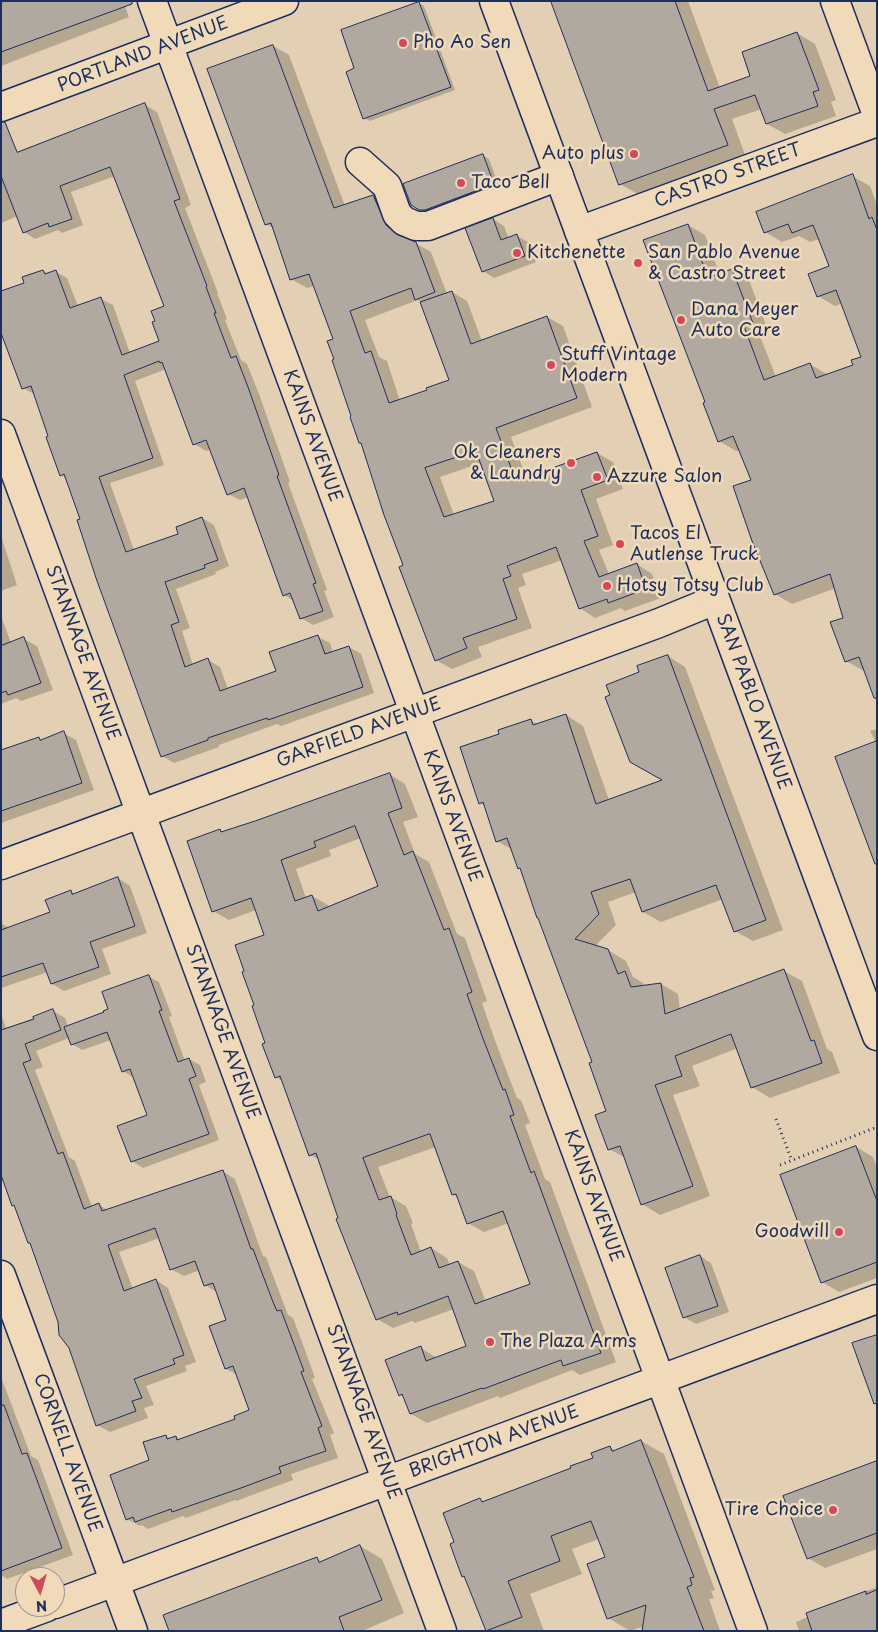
<!DOCTYPE html>
<html>
<head>
<meta charset="utf-8">
<style>
	body { margin:0 }
	#map { position:relative; width:878px; height:1632px; overflow:hidden; background:#e3d0b4; font-family:"Playpen Sans",sans-serif }
	canvas { display:block }
	.frame { position:absolute; inset:0; border:2px solid #1b2f5e; pointer-events:none }
	.north { position:absolute; left:15px; top:1567px; width:50px; height:50px; box-sizing:border-box; background:#f0dab9; border:1px solid #9b9695; border-radius:50%; rotate:174deg; font-size:14px; font-weight:700; line-height:20px; text-align:center; color:#1b2f5e }
	.north::after { content:''; display:block; margin:auto; width:18px; height:22px; background:#d1495b; clip-path:polygon(50% 0,100% 100%,50% 72%,0 100%) }
</style>
</head>
<body>
<div id="map">
<canvas width="878" height="1632"></canvas>
<div class="frame"></div>
<div class="north">N</div>
</div>
<script>
const g = document.querySelector('canvas').getContext('2d');
g.lineJoin = 'round';
function fill(path, color) { g.fillStyle = color; g.fill(path, 'evenodd'); }
function strokePath(path, color, width, dash) { g.strokeStyle = color; g.lineWidth = width; g.lineCap = dash ? 'butt' : 'round'; g.setLineDash(dash || []); g.stroke(path); }
function label(font, color, halo, rows, align = 'center') {
  g.font = font + ' "Playpen Sans",sans-serif'; g.lineWidth = 5; g.setLineDash([]); g.textBaseline = 'middle'; g.strokeStyle = halo; g.fillStyle = color; for (const [text, x, y, turn = 0] of rows) {
    g.save(); g.translate(x, y); g.rotate((+turn || 0) * Math.PI / 180); g.textAlign = isNaN(turn) ? turn : align; if (halo) g.strokeText(text, 0, 0); g.fillText(text, 0, 0); g.restore();
  }
}
fill(new Path2D(`
	M1,1H123L129,17L1,66Z
	M553,1H688L720,88L752,76L797,33L815,44L836,100L831,102L836,116L785,134L767,124L762,109L732,119L745,155L638,194L620,184Z
	M419,3L424,6L455,90L370,121L364,118L356,69Z
	M273,46L289,55L345,206L373,196L389,205L402,235L406,240L415,243L431,252L447,294L452,292L467,301L482,341L547,317L563,326L592,407L511,437L527,479L597,453L613,462L623,489L596,499L613,545L599,550L609,574L637,564L652,574L661,598L625,611L621,608L595,618L580,608L562,560L522,574L526,585L518,588L532,628L478,647L482,657L452,669L436,660L353,417L335,360V340L315,286L307,288L291,279L274,229L266,224ZM418,300L421,302L451,381L400,401L387,361L379,357L365,320ZM481,463L496,502L454,515L440,477Z
	M145,105L157,112L191,205L185,208L218,293H217L227,319L225,320L241,360L247,364L259,394L290,482L288,483L327,590L324,591L334,617L313,625L301,618L294,601L284,595L249,497L240,500L228,494L211,449L206,451L194,444L166,369L135,381L164,465L110,483L134,550L180,534L202,518L214,525L229,566L215,572L216,574L176,589L190,628L182,631L193,665L208,660L220,667L228,689L277,672L318,637L330,643L333,653L349,647L361,654L374,693L281,726L277,724L219,745V747L174,763L162,756L66,478L61,475L36,395L23,388L25,283L43,271L49,274L56,272L67,278L78,306L101,299L113,305L130,353L161,341L156,322L166,306L115,176L71,192L83,225L62,233L58,230L35,239L24,232L18,216L1,223V155L15,150L20,152Z
	M483,155L489,159L499,187L426,213L412,205Z
	M852,176L870,186L877,205V703L865,670L864,671L846,661L845,619L836,588L792,604L775,594L752,481L740,450L736,451L719,441L707,403L688,225L705,235L720,275L732,270L749,280L769,333L760,336L776,377L810,364L828,375L854,366L863,358L843,303L835,306L818,296L830,267L820,239L810,242L799,236L782,242L765,232Z
	M493,219L504,226L509,239L517,236L528,242L536,262L494,278L483,271Z
	M1,536L17,585L1,591Z
	M1,616L11,643L24,639L37,646L53,690L21,701L16,698L1,704Z
	M668,656L685,667L783,930L753,941L735,931L723,899L661,922L643,912L636,892L608,902L616,925L595,946L608,950L626,961L633,977L643,983L644,986L661,984L678,994L680,1010L784,971L802,981L827,1049L832,1052L840,1073L770,1098L752,1087L738,1048L692,1066L700,1086L673,1095L710,1196L660,1215L642,1204L626,1158L609,1149L607,1112L593,1063L522,870L519,868L513,850L497,841L485,806L480,803L501,735L531,720L538,725L566,715L583,726L609,800L665,780L641,673Z
	M877,729V855L876,743L870,731Z
	M63,733L76,740L94,790L1,823V751L39,738L42,740Z
	M389,774L405,784L418,817L403,822L415,854L429,862L457,934L465,938L487,1001L482,1003L497,1046L517,1098L521,1100L530,1123L525,1125L545,1179L550,1182L616,1362L580,1375L572,1370L500,1398L498,1396L427,1423L411,1414L405,1397L400,1395L421,1348L437,1358L468,1347L454,1309L415,1323L412,1321L393,1328L377,1319L320,1160L310,1155L282,1081L276,1077L267,1044L265,936L256,910L229,920L213,911L219,830L224,833ZM361,838L380,887L329,908L328,905L312,896L306,898L296,869L331,856L329,850ZM436,1147L453,1194L458,1198L468,1223L484,1232L509,1223L532,1284L486,1302L474,1271L458,1262L450,1265L447,1258L431,1248L421,1252L411,1224L413,1223L406,1206L390,1197L378,1167Z
	M118,878L130,886L147,933L102,949L111,974L64,991L52,984L48,972L1,988V923L9,928L52,913L71,891L75,894Z
	M148,976L159,982L172,1016L169,1017L185,1061L189,1059L200,1065L206,1082L199,1085L219,1140L143,1168L132,1161L148,1116L134,1078L123,1071L111,1040L82,1050L72,1044L69,1038L36,1051L43,1067L35,1070L69,1157L75,1161L92,1207L99,1205L108,1210L222,1171L235,1179L263,1256L266,1257L288,1315L293,1318L305,1350L315,1378L312,1379L334,1433L330,1435L338,1458L291,1474L293,1480L236,1501L235,1500L186,1518L183,1516L148,1529L142,1525L140,1526L127,1519L151,1461L165,1436L171,1439L176,1437L180,1440L237,1419L251,1411L238,1375L226,1369L228,1321L218,1293L205,1285L200,1270L184,1276L171,1269L160,1238L119,1252L133,1289L156,1280L168,1288L196,1362L185,1366L187,1371L146,1386L154,1405L144,1408L148,1418L110,1432L97,1425L31,1244L29,1242L16,1207L13,1205L1,1170V1014L6,1028L53,1011L65,1018L68,1026L105,1013Z
	M856,1147L873,1157L877,1167V1278L839,1292L822,1282Z
	M700,1256L711,1263L729,1312L696,1324L684,1317Z
	M1,1377L31,1456L38,1460L73,1555L7,1579L3,1576L1,1577Z
	M641,1441L664,1454L715,1590L711,1591L714,1598L709,1599L720,1631H643L641,1627L630,1631L608,1618L606,1558L599,1539L572,1549L582,1574L530,1594L544,1631L487,1630L467,1578L463,1576L456,1543L480,1500L484,1502L573,1469L594,1459L610,1447L616,1451Z
	M877,1462V1549L825,1568L808,1558Z
	M360,1546L382,1559L404,1613L362,1631H170L317,1559L322,1562Z
	M877,1587V1631H799L796,1622L808,1617L807,1614Z`), '#0003');
const building = new Path2D(`
	M1,1H132V4L1,52Z
	M551,1H675L708,91L750,76L742,52L797,32L819,90L813,92L818,106L766,124L755,95L714,109L728,145L619,185Z
	M419,2L451,87L363,119L346,72L354,68L341,30Z
	M273,45L334,208L373,195L386,225L398,235L416,242L435,292L415,300L411,288L350,311L365,353L371,351L389,403L427,390L426,388L449,380L420,302L452,291L471,344L547,316L577,398L496,428L516,481L597,452L608,480L581,490L598,536L584,541L599,577L637,563L646,589L608,603L607,599L579,609L556,547L507,566L511,576L503,579L517,619L463,638L467,648L435,661L399,567L403,565L384,515L361,443H359L350,417L351,416L332,360L334,359L327,341L333,339L309,274L290,280L271,223L265,225L207,69ZM476,451L494,501L444,517L425,468Z
	M145,103L180,199L174,201L207,286L206,287L216,313H214L231,358L236,356L248,387L279,475L277,476L316,583L313,584L323,611L300,619L290,593L283,596L244,488L227,495L206,440L193,445L162,362L160,363L159,361L124,375L153,458L99,477L126,552L178,534L176,527L202,517L218,560L204,565L205,568L165,582L179,622L171,625L185,667L208,658L220,691L276,671L269,652L318,635L325,654L349,646L363,687L268,720L267,718L208,738V740L161,757L96,578L77,520L80,519L64,474L60,476L46,437L48,436L31,386L22,389L1,333V291L24,283L22,277L43,270L45,274L56,270L70,308L101,297L122,355L159,341L152,322L155,321L151,311L164,306L110,167L60,186L72,219L49,227L48,223L23,233L1,176V122H5L17,152Z
	M483,154L494,184L425,210H419L411,205L403,184Z
	M853,174L869,219L872,217L877,230V698H874L859,657L845,662L830,622L843,618L830,574L774,595L752,541L733,486L751,480L733,436L718,442L703,403L705,402L643,240L688,224L708,278L732,269L753,323L744,326L764,380L810,363L816,378L853,365L851,360L861,357L836,290L817,297L808,274L829,266L813,225L792,233L788,224L764,233L756,212Z
	M493,218L501,240L517,234L525,256L482,272L465,228Z
	M24,637L41,683L8,695L6,691L1,693V646Z
	M668,655L766,920L734,932L716,885L642,912L630,879L591,892L599,914L575,939L608,949L618,974L625,971L631,987L661,983L665,1014L784,969L811,1041L814,1040L822,1063L751,1088L731,1034L675,1056L682,1076L655,1085L693,1186L641,1205L620,1146L608,1150L595,1115L606,1111L589,1063L592,1062L538,918H537L520,868L518,869L507,838L496,842L483,802L479,804L460,747L499,734L498,730L531,719L533,725L566,714L596,804L662,780L630,762L605,697L610,695L606,685L639,672L637,666Z
	M64,731L82,783L1,811V750L39,737L40,740Z
	M877,741V864H875L835,757Z
	M390,773L402,808L388,813L404,855L413,851L444,930L449,928L472,992L467,994L482,1036L503,1090L505,1089L514,1115L510,1116L531,1173L534,1171L601,1353L563,1366L561,1360L483,1389L482,1388L410,1414L402,1394L399,1396L385,1360L421,1346L426,1361L466,1346L448,1296L398,1315L397,1312L376,1320L336,1219L338,1218L316,1153L309,1156L280,1076L275,1078L262,1044L265,1043L252,1006L254,1005L242,972L244,971L235,945L264,935L251,898L212,912L187,841L220,829L221,832L255,821ZM355,826L378,886L318,911L312,895L295,901L281,860L316,847L314,842ZM430,1134L452,1195L456,1194L467,1224L503,1211L530,1284L475,1304L458,1261L439,1268L431,1247L411,1255L396,1215L397,1214L391,1196L379,1200L363,1158Z
	M118,877L135,926L90,942L99,967L51,984L43,963L1,977V930L50,912L45,900L71,890L72,894Z
	M149,975L162,1010L159,1011L178,1062L189,1058L196,1076L189,1079L209,1134L131,1162L117,1126L147,1115L130,1069L122,1072L107,1032L71,1045L64,1027L104,1012L103,1011L108,1009L102,992Z
	M53,1009L61,1030L25,1044L31,1060L23,1063L58,1154L63,1152L84,1209L99,1203L102,1211L223,1170L251,1249H253L273,1302L277,1311L281,1310L304,1371L301,1372L322,1426L318,1428L326,1451L279,1467L281,1473L241,1488L172,1512L171,1509L135,1522L133,1517L126,1520L110,1475L149,1460L143,1442L166,1435L167,1439L176,1436L177,1440L235,1419L234,1416L249,1410L233,1366L225,1369L209,1326L226,1320L213,1283L204,1286L195,1261L170,1270L155,1228L108,1245L124,1291L156,1279L184,1355L173,1359L175,1364L134,1379L142,1398L132,1401L136,1411L96,1426L69,1348L59,1335L58,1322L30,1243H28L14,1205L12,1206L1,1175V1030L34,1019L33,1017Z
	M856,1146L877,1201V1262L821,1283L780,1175Z
	M700,1255L718,1306L683,1318L665,1268Z
	M877,1335V1403L874,1404L852,1343Z
	M1,1405H4L22,1454L27,1453L62,1548L1,1571Z
	M641,1440L694,1577L690,1578L692,1585L687,1587L704,1631H642L646,1605L607,1619L587,1564L605,1557L591,1521L551,1536L560,1561L508,1581L522,1617L486,1631L464,1576L462,1577L450,1544L454,1542L443,1513L480,1498L482,1502L571,1468L570,1466L593,1458L591,1453L610,1446L612,1451Z
	M877,1461V1533L807,1559L783,1496Z
	M360,1545L382,1600L339,1617L344,1631H169L163,1615L317,1557L319,1562Z
	M877,1590V1631H812L806,1613L866,1591V1594Z`);
fill(building, '#b1a89f');
strokePath(building, '#1b2f5e', 1);
const minor = new Path2D(`
	M152,1L753,1631
	M835,1L877,115
	M1,107L284,1
	M360,162L387,186L397,214L404,221L416,226H428L559,176
	M579,231L877,122
	M1,434L442,1631
	M1,865L659,623L715,600
	M1,1275L133,1631
	M55,1604L877,1299
	M1,1624L47,1607`);
const major = new Path2D(`
	M494,1L877,1036`);
strokePath(minor, '#1b2f5e', 31);
strokePath(major, '#1b2f5e', 31);
strokePath(new Path2D(`
	M776,1119L792,1161
	M780,1165L877,1127`), '#1b2f5e', 3, [1, 4]);
strokePath(minor, '#f0dab9', 28);
strokePath(major, '#f0dab9', 28);
for (const [x, y, r, color] of [
	[403,43,5,"#d1495b"],
	[634,154,5,"#d1495b"],
	[461,183,5,"#d1495b"],
	[517,253,5,"#d1495b"],
	[638,263,5,"#d1495b"],
	[681,320,5,"#d1495b"],
	[551,365,5,"#d1495b"],
	[571,463,5,"#d1495b"],
	[597,477,5,"#d1495b"],
	[620,544,5,"#d1495b"],
	[607,586,5,"#d1495b"],
	[839,1232,5,"#d1495b"],
	[490,1342,5,"#d1495b"],
	[833,1510,5,"#d1495b"]
]) { const dot = new Path2D(); dot.arc(x, y, r, 0, 2 * Math.PI); g.fillStyle = color; g.fill(dot); strokePath(dot, '#f0dab9', 2); }
label('18px', '#1b2f5e', '#f0dab9', [
	["Pho Ao Sen",413,43],
	["Auto plus",624,154,"right"],
	["Taco Bell",471,183],
	["Kitchenette",527,253],
	["San Pablo Avenue",648,253],
	["& Castro Street",648,274],
	["Dana Meyer",691,310],
	["Auto Care",691,331],
	["Stuff Vintage",561,355],
	["Modern",561,376],
	["Ok Cleaners",561,453,"right"],
	["& Laundry",561,474,"right"],
	["Azzure Salon",607,477],
	["Tacos El",630,534],
	["Autlense Truck",630,555],
	["Hotsy Totsy Club",617,586],
	["Goodwill",829,1232,"right"],
	["The Plaza Arms",500,1342],
	["Tire Choice",823,1510,"right"]
], 'left');
label('18px', '#1b2f5e', '#f0dab9', [
	["PORTLAND AVENUE",143,55,-21],
	["CASTRO STREET",728,176,-20],
	["KAINS AVENUE",312,436,70],
	["STANNAGE AVENUE",82,653,70],
	["SAN PABLO AVENUE",753,702,70],
	["GARFIELD AVENUE",359,733,-20],
	["KAINS AVENUE",452,816,70],
	["STANNAGE AVENUE",222,1032,70],
	["KAINS AVENUE",593,1196,70],
	["STANNAGE AVENUE",363,1412,70],
	["BRIGHTON AVENUE",494,1442,-20],
	["CORNELL AVENUE",67,1453,70]
]);
</script>
</body>
</html>
